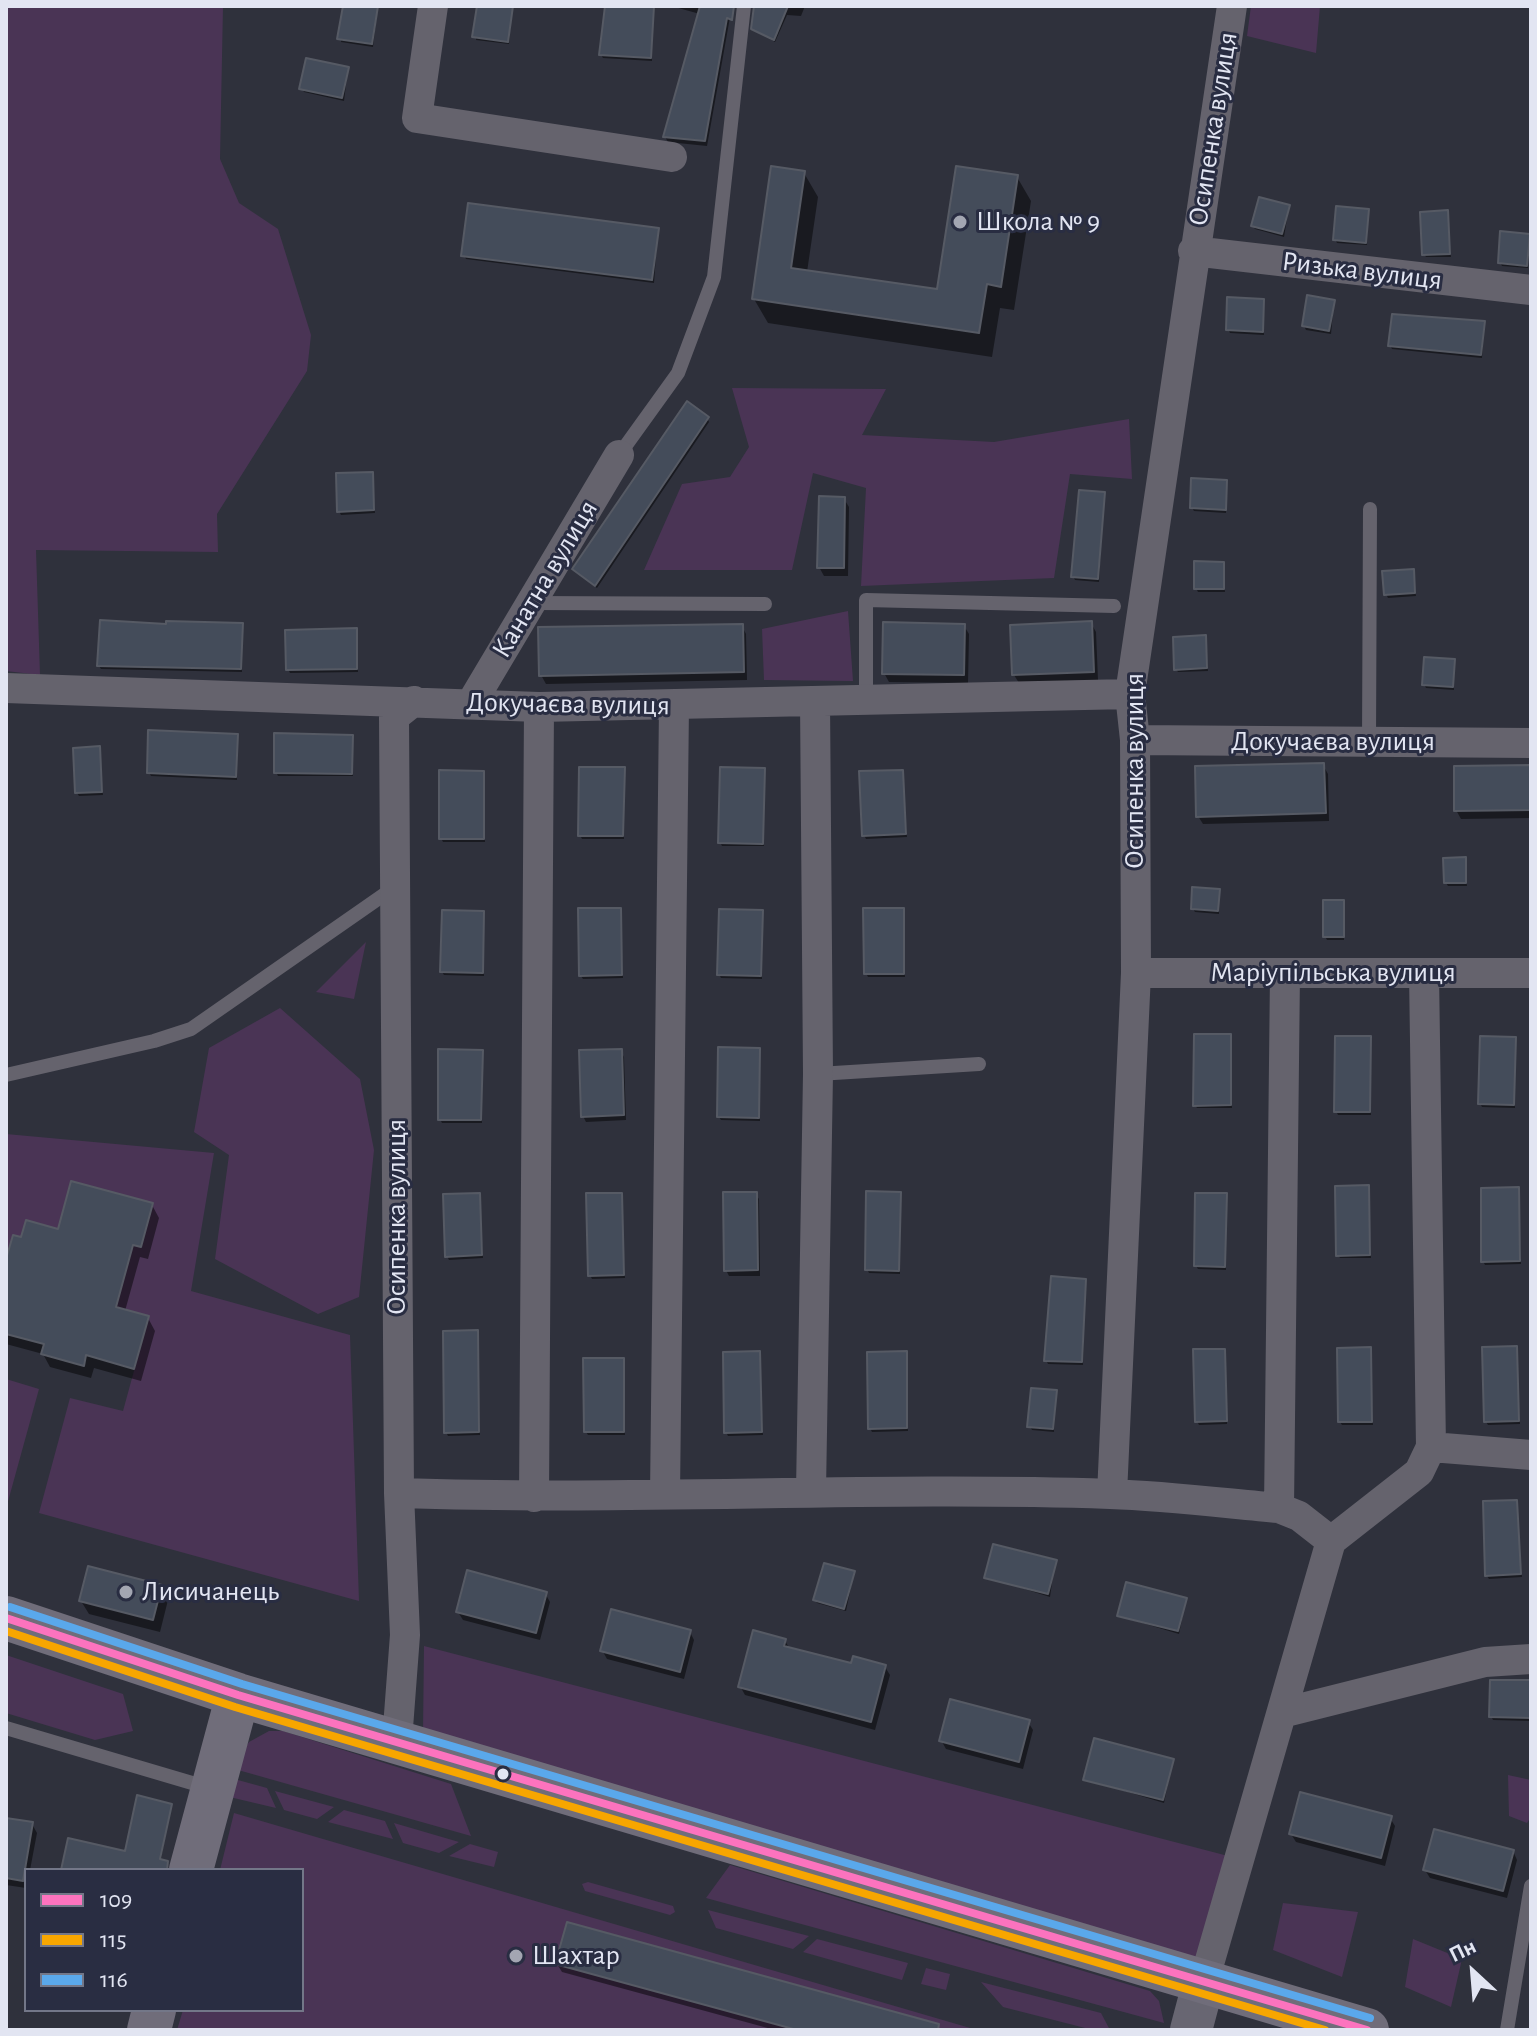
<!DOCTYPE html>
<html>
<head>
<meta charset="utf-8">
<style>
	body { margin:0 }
	#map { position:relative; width:1537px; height:2036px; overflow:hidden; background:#2f313c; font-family:"Alegreya Sans",sans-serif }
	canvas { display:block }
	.frame { position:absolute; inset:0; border:8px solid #e2e5f2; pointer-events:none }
	.legend { position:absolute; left:24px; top:1868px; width:280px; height:144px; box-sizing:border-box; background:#292d42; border:2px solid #737788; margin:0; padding:10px 14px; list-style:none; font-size:24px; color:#e2e5f2 }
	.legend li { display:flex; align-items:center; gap:16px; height:40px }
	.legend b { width:40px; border:2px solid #737788 }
	.north { position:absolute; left:1433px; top:1932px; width:80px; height:80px; -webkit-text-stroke:6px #292d42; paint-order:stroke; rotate:334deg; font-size:22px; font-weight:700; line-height:32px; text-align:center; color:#e2e5f2 }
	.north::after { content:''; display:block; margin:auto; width:28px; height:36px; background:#e2e5f2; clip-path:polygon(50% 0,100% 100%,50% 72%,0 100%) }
</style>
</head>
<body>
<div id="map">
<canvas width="1537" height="2036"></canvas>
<div class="frame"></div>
<ul class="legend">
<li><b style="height:10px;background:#fc73be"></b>109</li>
<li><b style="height:10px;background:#f7a600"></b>115</li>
<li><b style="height:10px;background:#5aa8eb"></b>116</li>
</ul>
<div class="north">Пн</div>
</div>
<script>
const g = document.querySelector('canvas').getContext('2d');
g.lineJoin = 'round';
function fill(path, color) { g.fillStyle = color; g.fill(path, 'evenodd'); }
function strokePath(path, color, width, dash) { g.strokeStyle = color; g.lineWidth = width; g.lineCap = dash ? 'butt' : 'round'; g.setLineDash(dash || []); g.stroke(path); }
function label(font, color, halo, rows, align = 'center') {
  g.font = font + ' "Alegreya Sans",sans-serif'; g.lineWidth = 6; g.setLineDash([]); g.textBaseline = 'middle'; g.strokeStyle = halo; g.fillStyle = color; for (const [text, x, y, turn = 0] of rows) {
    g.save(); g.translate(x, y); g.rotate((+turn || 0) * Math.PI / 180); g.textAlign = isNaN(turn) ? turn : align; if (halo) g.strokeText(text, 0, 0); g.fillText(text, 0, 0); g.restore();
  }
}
fill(new Path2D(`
	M6,6H223L220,159L239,203L278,229L311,335L307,371L217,514L218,552L36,550L40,675L6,671Z
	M1251,6H1320L1316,53L1247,36Z
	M732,388L886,389L862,435L994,442L1129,419L1132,479L1070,474L1054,578L861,586L866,488L813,473L792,570H644L682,484L730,477L749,447Z
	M848,611L853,681L764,680L762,629Z
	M366,942L354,999L316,992Z
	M280,1008L360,1079L374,1150L359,1297L318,1314L215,1259L229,1155L194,1132L209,1048Z
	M6,1134L214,1153L191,1291L350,1335L359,1601L39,1513L70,1398L123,1411L149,1316L116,1307L133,1245L141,1247L153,1203L71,1181L58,1229L26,1220L21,1237L13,1235L6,1259Z
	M6,1379L39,1389L7,1505H6Z
	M424,1646L1232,1857L1200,1961L423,1733Z
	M6,1655L123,1694L133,1731L95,1740L6,1713Z
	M269,1731H283L451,1784L471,1836L231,1768L249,1742Z
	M1508,1775L1531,1780V1817L1527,1823L1509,1816Z
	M227,1777L267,1788L276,1808L221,1795Z
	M275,1791L334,1807L317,1819L284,1810Z
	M344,1810L385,1821L393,1839L328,1822Z
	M234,1813L977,2030H177L183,2010H302V1870H220Z
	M394,1823L459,1842L439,1853L403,1843Z
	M470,1844L498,1852L494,1867L449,1856Z
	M730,1865L1150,1991L1159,2001L1164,2023L706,1898Z
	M588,1882L673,1906L675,1912L670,1915L585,1891L582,1884Z
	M1283,1903L1358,1912L1342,1977L1273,1950Z
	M708,1910L809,1936L793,1949L716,1928Z
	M817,1939L908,1963L902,1980L803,1952Z
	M1413,1939L1462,1959L1451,2007L1405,1987Z
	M926,1968L950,1974L946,1990L921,1984Z
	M981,1982L1101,2013L1110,2030H1093L1003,2007Z`), '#4a3455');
fill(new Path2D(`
	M345,6H378L373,47L341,42Z
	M479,6L512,7L509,44L476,40Z
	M671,6H732L707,146L668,142L665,137L700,14Z
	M760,6H805L801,16L787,15L775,42L754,29Z
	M652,25V61L603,58L601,55Z
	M348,69L344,101L304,92L302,88Z
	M804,173L818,197L807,272L939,291L1017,177L1031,201L1014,310L1000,308L992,357L768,323L754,299Z
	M1289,207L1284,237L1255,229L1253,226Z
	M1368,210L1367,245L1337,243L1335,239Z
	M1447,213L1451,257H1426L1424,254Z
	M658,230L654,283L466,259L464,255Z
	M1528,236V268L1502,266L1500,262Z
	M1263,301L1264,335L1230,333L1228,329Z
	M1334,302L1331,334L1306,330L1304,326Z
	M1484,323L1482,358L1392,349L1390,345Z
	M707,418L709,422L597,588L577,572Z
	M372,474L375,513L341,515L339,511Z
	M1226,481V513L1194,511L1192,508Z
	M1104,494L1099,582L1075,580L1073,576Z
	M844,499L849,507L848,576H824L819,567Z
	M1223,564L1225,592H1198L1196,588Z
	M1412,571L1416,596L1388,598L1386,594Z
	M1091,623L1096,632L1098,680L1019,683L1014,675Z
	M242,625V672L101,669L99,666L167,627Z
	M742,626L746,634L747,680L546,684L541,675Z
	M964,626L969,634L968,683L889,682L884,673Z
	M356,630L358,672L290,673L288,669Z
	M1205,638L1208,671L1178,672L1176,669Z
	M1453,661L1454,690L1426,688L1424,684Z
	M237,736V780L151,776L149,772Z
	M352,737L353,776H278L276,772Z
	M99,749L103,795L79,796L77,793Z
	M1323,765L1328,774L1329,821L1203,824L1198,816Z
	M1531,767V818L1461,819L1456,810Z
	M623,769L624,839H582L580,835Z
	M764,770V846H722L720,842Z
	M902,772L907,837L866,839L864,835Z
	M483,773L485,842H443L441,838Z
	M1464,859L1467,886H1448L1446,883Z
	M1219,891V914L1195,912L1193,909Z
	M1343,902L1344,940H1327L1325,936Z
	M620,910L623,978L583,979L581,976Z
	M903,910L905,977H868L866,973Z
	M762,912V979L721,978L719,974Z
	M483,913L484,976L444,975L442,972Z
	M1230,1036L1232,1108H1197L1195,1105Z
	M1369,1038L1371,1115H1338L1336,1111Z
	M1515,1038V1108L1482,1107L1480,1103Z
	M759,1050L760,1121L721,1120L719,1117Z
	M621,1051L624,1057L626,1120L586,1122L583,1116Z
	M481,1052L482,1123H442L440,1119Z
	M1368,1187L1371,1258H1340L1338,1255Z
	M1518,1189L1521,1264L1485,1265L1483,1261Z
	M756,1194L759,1199L760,1276H729L726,1270Z
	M900,1194V1274L869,1273L867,1269Z
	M479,1195L483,1258L449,1260L447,1256Z
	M621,1195L625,1278L592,1279L590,1275Z
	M1225,1195L1226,1270L1198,1269L1196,1266Z
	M152,1205L159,1218L148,1259L140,1257L125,1311L148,1318L155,1331L141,1381L94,1368L91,1378L50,1367L43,1354L6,1344V1266L23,1239Z
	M1085,1281L1083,1365L1048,1364L1046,1360Z
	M477,1332L480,1435L448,1436L446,1432Z
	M1515,1348L1520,1424L1488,1425L1486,1422Z
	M1370,1349L1373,1425H1342L1340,1422Z
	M1224,1351L1227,1424L1199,1425L1197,1421Z
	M759,1353L763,1435L728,1436L726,1432Z
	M906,1353L908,1431L872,1432L870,1428Z
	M622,1360L625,1435H588L586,1432Z
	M1055,1392L1054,1432L1032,1430L1030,1426Z
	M1516,1502L1522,1577L1489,1579L1487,1576Z
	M1055,1562L1050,1597L986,1577Z
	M854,1573L846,1611L817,1603L815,1600Z
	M161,1587L168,1600L160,1632L89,1614L81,1601Z
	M545,1593L550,1602L540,1640L463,1620L458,1612Z
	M1186,1600L1179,1634L1119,1616Z
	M690,1632L694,1640L684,1679L607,1659L602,1650Z
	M785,1641L790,1649L853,1666L885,1667L890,1675L875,1730L745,1695L740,1686Z
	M1531,1683V1721L1493,1720L1491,1716Z
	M1028,1722L1033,1730L1023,1769L946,1749L941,1740Z
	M1173,1760L1164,1803L1085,1779Z
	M171,1806L159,1870H65L126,1853Z
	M1390,1818L1395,1826L1385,1866L1296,1842L1291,1834Z
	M6,1820L32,1824L37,1833L30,1870H26V1888L6,1885Z
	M1513,1851L1517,1860L1507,1898L1430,1878L1425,1870Z
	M557,1964L931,2030H775L562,1972Z`), '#0007');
const building = new Path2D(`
	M343,6H378L372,44L337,39Z
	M477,6H513L508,42L472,37Z
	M605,6H654L651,58L599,55Z
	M700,6H734L732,20L727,18L705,141L663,137Z
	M754,6H788L774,40L751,29Z
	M306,58L349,67L342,98L299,89Z
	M771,166L805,171L791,268L937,289L956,166L1018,175L1001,287L987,284L979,333L752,299Z
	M1259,197L1290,205L1282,234L1251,226Z
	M468,203L659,228L652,280L461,256Z
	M1336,206L1369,209L1366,243L1333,240Z
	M1448,210L1450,254L1422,255L1420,212Z
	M1500,231L1530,234L1527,266L1498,263Z
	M1307,295L1335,300L1329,331L1302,326Z
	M1227,297L1264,299L1263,332L1226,330Z
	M1392,314L1485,321L1481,355L1388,346Z
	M687,401L709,417L595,586L572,569Z
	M373,472L374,510L337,512L336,473Z
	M1191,478L1227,480L1226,510L1190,508Z
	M1079,490L1105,492L1098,579L1071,577Z
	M819,496L845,497L844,568H817Z
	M1194,561L1224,562V589H1194Z
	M1414,569L1415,593L1384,595L1382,571Z
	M100,620L166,624V621L243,623L241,669L97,666Z
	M1092,621L1094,672L1012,675L1010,625Z
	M883,622L965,624L964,675L882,674Z
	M743,624L744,672L539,676L538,627Z
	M357,628V669L286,670L285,630Z
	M1206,635L1207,668L1174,670L1173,637Z
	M1424,657L1455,659L1453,687L1422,685Z
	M148,730L238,734L236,777L147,773Z
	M274,733L353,735L352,774L274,773Z
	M100,746L102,792L75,793L73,748Z
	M1324,763L1326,813L1196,817L1195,766Z
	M1531,765V810L1454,811V766Z
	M579,767H625L623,836H578Z
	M720,767L765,768L763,844L718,843Z
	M439,770L484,771V839H439Z
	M903,770L906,834L862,836L859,771Z
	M1466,857V883H1444L1443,858Z
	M1192,887L1220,889L1218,911L1191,909Z
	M1323,900H1344V937H1323Z
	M578,908H621L622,975L579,976Z
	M863,908H904V974H864Z
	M719,909L763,910L761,976L717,975Z
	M442,910L484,911L483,973L440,972Z
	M1194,1034H1231V1105L1193,1106Z
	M1335,1036H1371L1370,1112H1334Z
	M1480,1036L1516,1037L1514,1105L1478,1104Z
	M718,1047L760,1048L759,1118L717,1117Z
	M438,1049L483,1050L481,1120H438Z
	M622,1049L624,1115L581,1117L579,1050Z
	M71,1181L153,1203L141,1247L133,1245L116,1307L149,1316L134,1369L86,1355L84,1366L41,1354L44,1344L6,1334V1259L13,1235L21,1237L26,1220L58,1229Z
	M1369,1185L1370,1255L1336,1256L1335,1186Z
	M1519,1187L1520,1261L1481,1262V1188Z
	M866,1191L901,1192L899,1271L865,1270Z
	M723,1192H757L758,1270L724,1271Z
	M480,1193L482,1255L445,1257L443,1194Z
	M586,1193H622L624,1275L588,1276Z
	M1195,1193H1227L1225,1267L1194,1266Z
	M1051,1276L1086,1279L1082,1362L1044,1361Z
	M478,1330L479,1432L444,1433L443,1331Z
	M1517,1346L1519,1421L1484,1422L1482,1347Z
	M1371,1347L1372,1422H1338L1337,1348Z
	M1193,1349H1225L1227,1421L1195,1422Z
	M760,1351L762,1432L724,1433L723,1352Z
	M907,1351V1428L868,1429L867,1352Z
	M583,1358H624V1432H584Z
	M1031,1388L1057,1390L1053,1429L1027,1427Z
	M1517,1500L1521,1574L1485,1576L1483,1501Z
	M993,1544L1057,1560L1048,1594L984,1578Z
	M824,1563L855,1571L844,1609L813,1600Z
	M88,1566L162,1585L153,1620L79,1601Z
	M467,1570L547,1592L536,1633L456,1612Z
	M1126,1582L1187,1598L1178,1631L1117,1616Z
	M611,1609L691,1630L680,1672L600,1651Z
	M753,1630L786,1639L784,1646L851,1663L853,1656L886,1665L871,1722L738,1687Z
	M1490,1680H1531V1718L1489,1717Z
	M950,1699L1030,1720L1019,1762L939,1741Z
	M1094,1738L1174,1759L1163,1800L1083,1780Z
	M1300,1792L1392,1816L1381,1858L1289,1834Z
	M137,1795L172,1804L160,1859L168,1861L167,1870H61L68,1838L125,1851Z
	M6,1818L33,1822L23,1881L6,1878Z
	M1434,1829L1514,1850L1503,1891L1423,1870Z
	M567,1922L939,2024L938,2030H797L555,1964Z`);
fill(building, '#444c5a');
strokePath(building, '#565a64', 2);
strokePath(new Path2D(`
	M619,455L678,373L714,277L744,6
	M531,603L765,604
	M866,700V600L1114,606
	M1369,742L1370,509
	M818,1074L979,1064
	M6,1075L154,1041L191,1029L395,887
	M6,1728L209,1788
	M1507,2030L1531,1886`), '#65636d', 14);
strokePath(new Path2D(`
	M433,6L417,118L672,157
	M1193,251L1531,290
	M6,688L539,707L1130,694
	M472,702L619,455
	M1135,740L1531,743
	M1136,973H1531
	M1424,973L1431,1447
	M811,1491L818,1074L815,701
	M399,1493C636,1501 873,1486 1110,1494C1166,1496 1223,1503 1279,1508L1299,1516L1331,1541
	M665,1494L674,706
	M1112,1494L1136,973L1135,740L1130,694L1232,6
	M534,1497L539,707
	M1279,1508L1285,973
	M1282,1713L1485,1662L1531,1659
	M397,1741L405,1635L399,1493L394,717L414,701
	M1204,1981L1331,1541L1419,1472L1431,1447L1531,1455`), '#65636d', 30);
strokePath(new Path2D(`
	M1191,2030L1204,1981`), '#686672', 42);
strokePath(new Path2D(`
	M6,1618L238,1695L1367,2030
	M191,1870L238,1695
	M149,2030L154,2010`), '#706d7a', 44);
strokePath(new Path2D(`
	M6,1618L238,1695L1367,2030`), '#fc73be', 8);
strokePath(new Path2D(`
	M6,1631L235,1707L1325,2030`), '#f7a600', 8);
strokePath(new Path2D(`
	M10,1607L242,1684L1370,2018`), '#5aa8eb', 8);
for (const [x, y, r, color] of [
	[960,222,8,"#a3a6b2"],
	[126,1592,8,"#a3a6b2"],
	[503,1774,7,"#e2e5f2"],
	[516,1956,8,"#a3a6b2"]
]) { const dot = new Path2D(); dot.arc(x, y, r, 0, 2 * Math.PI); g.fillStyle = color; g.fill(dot); strokePath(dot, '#292d42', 3); }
label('28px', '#e2e5f2', '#292d42', [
	["Осипенка вулиця",1213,129,-81],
	["Ризька вулиця",1362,271,7],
	["Канатна вулиця",545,579,-59],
	["Докучаєва вулиця",568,704,1],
	["Докучаєва вулиця",1333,742],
	["Осипенка вулиця",1135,771,-90],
	["Маріупільська вулиця",1333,973],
	["Осипенка вулиця",397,1217,-90]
]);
label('28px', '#e2e5f2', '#292d42', [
	["Школа № 9",976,222],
	["Лисичанець",142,1592],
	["Шахтар",532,1956]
], 'left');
</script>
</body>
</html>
